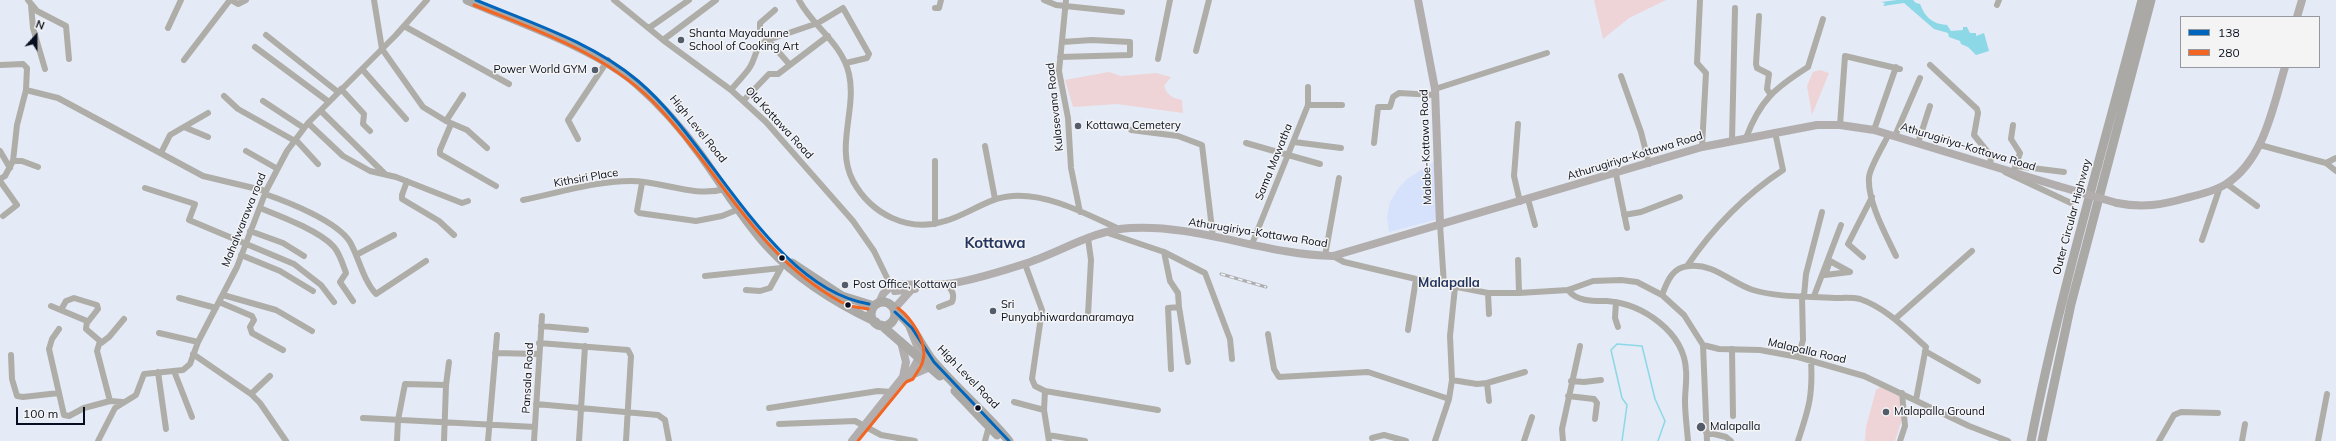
<!DOCTYPE html>
<html>
<head>
<meta charset="utf-8">
<style>
	body { margin:0 }
	#map { position:relative; width:2336px; height:441px; overflow:hidden; background:#e4eaf6; font-family:Mulish,sans-serif }
	canvas { display:block }
	.legend { position:absolute; left:2180px; top:16px; width:140px; height:52px; box-sizing:border-box; background:#f4f4f4; border:1px solid #95989f; margin:0; padding:5px 7px; list-style:none; font-size:12px; color:#070e20 }
	.legend li { display:flex; align-items:center; gap:8px; height:20px }
	.legend b { width:20px; border:1px solid #95989f }
	.north { position:absolute; left:16px; top:16px; width:40px; height:40px; -webkit-text-stroke:3px #f4f4f4; paint-order:stroke; rotate:21deg; font-size:11px; font-weight:700; line-height:16px; text-align:center; color:#070e20 }
	.north::after { content:''; display:block; margin:auto; width:14px; height:18px; background:#070e20; clip-path:polygon(50% 0,100% 100%,50% 72%,0 100%) }
	.scale { position:absolute; left:16px; top:407px; width:69px; height:18px; box-sizing:border-box; border:2px solid #070e20; border-top:0; padding-left:5px; font-size:12px; line-height:14px; white-space:nowrap; color:#070e20; -webkit-text-stroke:3px #f4f4f4; paint-order:stroke }
</style>
</head>
<body>
<div id="map">
<canvas width="2336" height="441"></canvas>
<ul class="legend">
<li><b style="height:5px;background:#0065bd"></b>138</li>
<li><b style="height:5px;background:#f26522"></b>280</li>
</ul>
<div class="north">N</div>
<div class="scale">100 m</div>
</div>
<script>
const g = document.querySelector('canvas').getContext('2d');
g.lineJoin = 'round';
function fill(path, color) { g.fillStyle = color; g.fill(path, 'evenodd'); }
function strokePath(path, color, width, dash) { g.strokeStyle = color; g.lineWidth = width; g.lineCap = dash ? 'butt' : 'round'; g.setLineDash(dash || []); g.stroke(path); }
function label(font, color, halo, rows, align = 'center') {
  g.font = font + ' Mulish,sans-serif'; g.lineWidth = 3; g.setLineDash([]); g.textBaseline = 'middle'; g.strokeStyle = halo; g.fillStyle = color; for (const [text, x, y, turn = 0] of rows) {
    g.save(); g.translate(x, y); g.rotate((+turn || 0) * Math.PI / 180); g.textAlign = isNaN(turn) ? turn : align; if (halo) g.strokeText(text, 0, 0); g.fillText(text, 0, 0); g.restore();
  }
}
fill(new Path2D(`
	M1436,161L1438,219L1389,232L1387,217L1390,202L1398,189L1407,179Z`), '#d6e1fb');
fill(new Path2D(`
	M1594,0H1666L1629,18L1603,39Z
	M1820,70L1829,73L1812,115L1807,86L1813,72Z
	M1109,72L1121,76L1156,73L1171,77L1164,86C1168,96 1172,98 1182,100L1183,113L1117,104L1073,107L1065,80Z
	M1880,387L1899,395L1902,419L1895,441H1865L1866,427L1876,390Z`), '#eed4d6');
fill(new Path2D(`
	M1897,0H1913L1916,3L1920,4C1925,17 1932,24 1947,25L1951,31L1963,30V27H1967L1970,33H1976V36L1984,33L1989,51L1976,55L1968,47L1961,44L1960,41L1949,37L1948,33L1934,29L1904,3L1883,6L1885,3L1881,2Z`), '#8cd8e6');
strokePath(new Path2D(`
	M1622,441L1627,405L1622,398L1611,350L1617,344L1642,346L1655,399L1665,421L1658,441`), '#8cd8e6', 1.5);
strokePath(new Path2D(`
	M28,0L37,11L66,26L69,59
	M231,0L238,4L246,0
	M374,0L382,49L423,107L446,121L467,130L487,148
	M614,0L663,40L731,90L766,122L853,221L874,251L891,286
	M799,0C813,27 842,43 849,74C857,109 835,147 853,181C871,214 908,233 945,221C968,215 988,197 1013,196C1050,194 1086,214 1119,229
	M1044,0L1056,5L1122,12
	M1066,0L1059,71L1068,118L1071,168L1080,212
	M1700,0L1697,63L1706,73L1702,147
	M31,5L33,28L45,69
	M1997,5L1999,0
	M935,8H939L941,0
	M775,10L760,23V30L768,40L818,23L843,8L869,54L867,58L846,63
	M1759,16L1756,64L1757,68L1769,74L1767,89L1771,95
	M404,26L509,84
	M168,28L181,0
	M649,28L689,0
	M266,35L338,92
	M663,40L716,0
	M255,47L329,102
	M1196,51L1209,0
	M1060,57L1130,55V42L1092,40L1062,42
	M1158,59L1170,0
	M184,60L230,0
	M0,65L23,64L27,68L26,90L58,98L203,176L266,191
	M1930,65L1977,109L1978,113L1974,135L1991,156L1990,166
	M362,69L406,119
	M1621,76L1641,132L1649,164
	M341,89L364,114L363,124L370,131
	M1435,89L1547,53
	M731,90C737,82 745,75 750,67C757,56 754,46 768,40L790,65
	M224,96L238,109L295,141
	M744,100L769,74H778L828,36
	M263,101L304,128
	M1308,105H1342
	M321,111L385,174
	M446,121L463,95
	M308,123L343,156L370,171L396,177L462,203L468,201
	M451,124L440,150V154L496,186
	M1518,124L1514,176L1520,202
	M1840,125L1845,56L1900,69
	M2013,125L2011,139L2020,153L2013,173
	M184,127L208,137
	M1131,130L1178,136L1202,145L1213,237
	M1874,130L1896,67
	M1889,134C1884,144 1870,167 1869,177C1867,201 1886,235 1896,256
	M1895,136L1920,78
	M1746,138C1760,100 1775,88 1808,67L1823,19
	M578,139L568,120L608,60
	M296,140L318,164
	M1732,141L1735,8
	M1294,142L1341,148
	M1246,143L1320,164
	M1374,143L1378,107H1390L1393,97L1399,93L1435,95
	M1918,143L1930,106
	M2260,145L2326,163L2336,171
	M985,146L995,199
	M0,151L10,168
	M246,151L276,168
	M161,153L170,135L208,113
	M13,161H22L38,167
	M935,161V224
	M2326,163L2336,158
	M2016,166L2064,172
	M2005,172L2071,203
	M1616,174L1627,228
	M0,179L5,176L13,161L17,125L26,90
	M0,181L17,205L3,216
	M407,181L402,195V199L439,221L454,235
	M642,183L637,211L639,213L696,221L722,216L739,209
	M2227,184L2257,206
	M145,188L195,204L189,220L294,264L321,285L334,302
	M265,194C288,202 337,221 350,242C359,258 363,280 376,294L426,261
	M1528,199L1535,225
	M523,200C558,193 595,181 631,181C662,181 694,198 725,189
	M260,208C280,216 320,231 334,247C340,254 343,265 346,273L340,282L353,301
	M1624,215L1641,212L1680,197
	M1440,224L1444,285
	M250,231L283,243L304,256
	M1105,232L1164,252L1170,281L1178,293L1179,307L1168,308L1171,369
	M2202,240L2220,187
	M1252,244L1308,105V87
	M1164,252L1205,273L1230,339L1232,359
	M241,255L280,271L313,291
	M356,255L394,235
	M1325,256L1339,178
	M1333,256L1344,262L1416,279L1488,293H1519L1568,290L1593,281L1621,280L1637,282L1662,295L1684,315L1703,345L1719,349L1760,350L1798,357L1864,376L1969,426L2008,441
	M1863,257L1848,244L1872,197
	M1518,260L1519,293
	M1830,261L1850,272L1825,275Z
	M1025,264L1042,310L1032,379L1035,386L1045,391
	M1687,266C1713,228 1745,195 1783,170L1775,132
	M705,276L781,268L784,264
	M746,290L760,291L770,288L781,268
	M1568,290C1577,302 1594,301 1607,301C1643,304 1684,332 1686,370C1687,380 1685,391 1685,401C1685,414 1687,428 1688,441
	M1488,293L1489,314
	M223,295L276,310L312,331
	M1662,295C1667,282 1672,267 1689,266C1714,263 1731,283 1753,290C1780,298 1808,296 1835,298C1843,298 1852,297 1860,299C1886,308 1906,329 1926,347L1916,400
	M1804,296L1806,274L1822,212
	M1814,296L1841,225
	M179,298L216,308
	M219,302L252,316L254,320L250,327L252,333L283,350
	M1616,302L1615,318L1618,327
	M51,306L87,321L86,329L100,341L97,351L110,401L122,402
	M939,307L952,302C955,294 952,291 947,284
	M1179,307L1188,362
	M61,310L66,301L74,298L97,305L98,309L87,323
	M1088,315L1091,260L1088,238
	M1895,319L1972,251
	M541,326L586,330
	M59,329L52,339L49,349L64,415L69,416L84,408L110,401
	M1408,330L1416,279
	M159,333L198,342
	M1268,334L1274,369L1279,377L1368,372L1449,399
	M101,343L109,337L124,319
	M539,343L628,350L631,356L626,441
	M1703,345L1707,441
	M1732,349L1733,416
	M1925,351L1978,381
	M495,353L538,354
	M193,354L251,394L260,403L286,441
	M11,355L12,379L17,396L23,397L59,393
	M1798,357L1803,340L1802,296
	M174,371L192,417
	M158,372L166,429
	M1452,380L1477,384L1487,383L1525,372
	M1571,381L1584,382L1601,380
	M1487,383L1489,401
	M251,394L270,376
	M1568,396L1594,399L1597,403L1595,419
	M1014,402L1044,410
	M536,404L658,415L665,420L669,441
	M769,408L878,391L892,392
	M363,418L535,427
	M779,424L855,421L881,435L915,441
	M1706,432L1726,437L1731,441
	M1048,435L1085,441
	M1372,438L1384,435L1406,441
	M98,441L115,408L136,395L144,374L183,370L190,364L198,342L237,267L266,191L287,151L308,123L396,35L427,0
	M397,441L398,420L405,384L446,385
	M444,441L446,385L449,362
	M488,441L497,335
	M534,441L542,316
	M579,441L585,346
	M985,441L989,426
	M1049,441L1044,410L1045,391L1158,410
	M1435,441L1449,399L1452,380L1450,336L1455,287
	M1524,441L1532,417
	M1563,441L1562,429L1580,346
	M1798,441C1809,408 1813,395 1811,360
	M1900,441L1905,426L1902,393
	M2159,441L2174,415L2181,412L2218,413
	M2242,441L2245,424
	M2318,441L2327,394`), '#afada7', 6);
strokePath(new Path2D(`
	M1418,0L1435,89L1440,224
	M2297,17L2302,0
	M2117,203C2142,208 2162,205 2186,198C2199,195 2215,191 2226,184C2264,160 2273,107 2285,67
	M895,291L915,289
	M879,303L883,294L891,286C909,283 927,286 946,284C968,282 1002,271 1024,264C1059,253 1093,230 1130,228C1198,224 1265,255 1333,256L1702,147L1817,125H1840L1874,130L2058,186
	M894,309L911,290
	M909,376L930,367
	M903,377L909,376L919,358L918,348L910,328
	M852,441L903,377L906,362L901,342`), '#b1aead', 8);
strokePath(new Path2D(`
	M467,0C518,22 596,48 637,84C661,105 682,129 700,154C722,184 742,219 768,247C798,280 836,303 876,322
	M792,263L842,296L874,306
	M871 314a12 12 0 1 1 24 0a12 12 0 1 1-24 0Z
	M895,312C913,322 921,347 934,362C958,390 986,413 1009,441
	M881,325L940,376
	M955,391L997,435
	M2031,441C2060,292 2104,147 2142,0
	M2042,441L2071,304L2151,0`), '#aba9a6', 9);
const rail = new Path2D(`
	M1221,274L1266,287`);
strokePath(rail, '#adaeb2', 3);
strokePath(rail, '#f4f4f4', 1.5, [4.5]);
strokePath(new Path2D(`
	M2058,186L2117,203`), '#b1aead', 8);
strokePath(new Path2D(`
	M476,0C531,23 592,42 638,81C711,142 772,288 869,304
	M895,312L912,328L934,362L1009,441`), '#0065bd', 3);
strokePath(new Path2D(`
	M474,5C540,32 611,55 660,109C723,176 756,255 841,302L850,306L868,309
	M858,441L906,382L913,379C916,373 922,367 923,360C928,342 911,318 898,308`), '#f26522', 3);
for (const [x, y, r, color] of [
	[681,40,4,"#545b6b"],
	[595,70,4,"#545b6b"],
	[1078,126,4,"#545b6b"],
	[782,258,3.5,"#070e20"],
	[845,285,4,"#545b6b"],
	[848,305,3.5,"#070e20"],
	[993,311,4,"#545b6b"],
	[978,408,3.5,"#070e20"],
	[1886,412,4,"#545b6b"],
	[1701,427,5,"#545b6b"]
]) { const dot = new Path2D(); dot.arc(x, y, r, 0, 2 * Math.PI); g.fillStyle = color; g.fill(dot); strokePath(dot, '#f4f4f4', 1.5); }
label('11px', '#070e20', '#f4f4f4', [
	["Shanta Mayadunne",689,34],
	["School of Cooking Art",689,47],
	["Power World GYM",587,70,"right"],
	["Kottawa Cemetery",1086,126],
	["Post Office, Kottawa",853,285],
	["Sri",1001,305],
	["Punyabhiwardanaramaya",1001,318],
	["Malapalla Ground",1894,412],
	["Malapalla",1710,427]
], 'left');
label('11px', '#070e20', '#f4f4f4', [
	["Kulasevana Road",1055,107,-96],
	["Old Kottawa Road",779,123,47],
	["High Level Road",698,129,51],
	["Malabe-Kottawa Road",1426,147,-92],
	["Athurugiriya-Kottawa Road",1968,147,17],
	["Athurugiriya-Kottawa Road",1635,156,-17],
	["Sama Mawatha",1274,162,-68],
	["Kithsiri Place",586,178,-10],
	["Outer Circular Highway",2072,217,-75],
	["Mahalwarawa road",244,220,-68],
	["Athurugiriya-Kottawa Road",1258,233,9],
	["Malapalla Road",1807,351,13],
	["High Level Road",968,377,46],
	["Pansala Road",528,378,-87]
]);
label('bold 13px', '#243560', '#f4f4f4', [
	["Malapalla",1449,283]
]);
label('bold 15px', '#243560', '#f4f4f4', [
	["Kottawa",995,243]
]);
</script>
</body>
</html>
